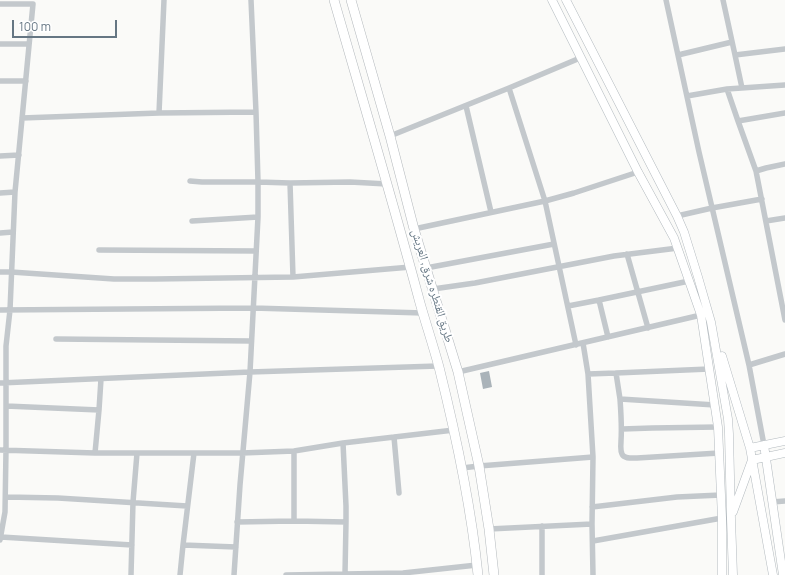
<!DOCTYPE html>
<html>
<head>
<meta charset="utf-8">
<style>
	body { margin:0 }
	#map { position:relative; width:785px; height:575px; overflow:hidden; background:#fafaf8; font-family:Manrope,sans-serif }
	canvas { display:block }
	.scale { position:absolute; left:12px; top:20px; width:105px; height:18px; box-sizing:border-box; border:2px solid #657683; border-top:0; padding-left:5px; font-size:12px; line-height:14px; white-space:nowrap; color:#657683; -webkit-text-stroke:3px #fff; paint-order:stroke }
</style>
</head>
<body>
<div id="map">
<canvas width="785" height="575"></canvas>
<div class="scale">100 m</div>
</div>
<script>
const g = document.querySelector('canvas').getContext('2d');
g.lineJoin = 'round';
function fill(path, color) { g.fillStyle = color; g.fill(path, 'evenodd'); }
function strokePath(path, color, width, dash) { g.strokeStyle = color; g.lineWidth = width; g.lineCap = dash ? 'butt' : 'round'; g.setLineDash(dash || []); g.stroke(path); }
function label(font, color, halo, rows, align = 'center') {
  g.font = font + ' Manrope,"Noto Naskh Arabic",sans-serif'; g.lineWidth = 4; g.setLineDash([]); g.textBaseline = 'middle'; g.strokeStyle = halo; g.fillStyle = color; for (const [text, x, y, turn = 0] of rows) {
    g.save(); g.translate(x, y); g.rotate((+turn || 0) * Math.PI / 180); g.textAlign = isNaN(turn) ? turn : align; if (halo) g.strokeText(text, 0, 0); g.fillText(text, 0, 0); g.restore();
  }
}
fill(new Path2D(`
	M489,371L492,387L483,389L480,373Z`), '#aab3b9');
const secondary = new Path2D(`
	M552,0L638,172L674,238L701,315L718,427L722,518V575
	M566,0L677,216L684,232L698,277L711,322L728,419L729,434L731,519L733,575
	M722,356L750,448L773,575
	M764,445L783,575
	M750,448L785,441
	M733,512L752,460L785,453`);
const trunk = new Path2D(`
	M334,0C363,101 393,202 420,303C426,324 433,345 439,367C456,435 471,505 478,575
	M351,0L390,136L414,229L458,372L479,466L489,529L494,575`);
strokePath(secondary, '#b3babf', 9);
strokePath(trunk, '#b4b9bd', 10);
strokePath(new Path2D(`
	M666,0L699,152L749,365L764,445
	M723,0L735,55L785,49
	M0,4H33L15,192L10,310L6,346V450L5,512L0,540
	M0,44H29
	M678,55L732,42
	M735,55L742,88
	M0,81H26
	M509,88L545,201L576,345
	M727,89L738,121L756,171L785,320
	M687,96L727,89L785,85
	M466,106L491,212
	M159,113L164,0
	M22,118L159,113L256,112
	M738,121L785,113
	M390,136L509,88L580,58
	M0,156L19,155
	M756,171L766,168L785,164
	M190,181L202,182H258L290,183L350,182L387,184
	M290,183L293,277
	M0,193L15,192
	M677,216L712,208L762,199
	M192,221L258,217
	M766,221L785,218
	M414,229L545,201L574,193L638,172
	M0,233L13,232
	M99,250L256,251
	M627,254L648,328
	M426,268L554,244
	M0,272H11L114,279H155L293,277L411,267
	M433,289L475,283L614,256L678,248
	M568,306L599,300
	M0,310L253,308L423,313
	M608,337L599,300L689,281
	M56,339L251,341
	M583,343L588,374L593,457L592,524L593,575
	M749,365L785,354
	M458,372L701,315
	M616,373L709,369
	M588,374L616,373L620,399L715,405
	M0,383L250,372L438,366
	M620,399C621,413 622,427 621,441C621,445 620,450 622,454C624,459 632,458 637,458L719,453
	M6,406L99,410
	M622,429L652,428L718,427
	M394,437L399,493
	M0,450L95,453H242L294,451L343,443L454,430
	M294,451V521
	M95,453L99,410L101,379
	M194,453L183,545L236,547
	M462,468L479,466L593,457
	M6,497L58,498L187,506
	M772,502L785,501
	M592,507L677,497L721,495
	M237,522L294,521L346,522V506L343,443
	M542,526V575
	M489,529L592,524
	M1,537L132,545
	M593,541L722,518
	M345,574L346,522
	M131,575L133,502L137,453
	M180,575L183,545
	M234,575L240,485L250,372L258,217V182L256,112L251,0
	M286,575L403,573L477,565`), '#c3c8cc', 5.5);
strokePath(secondary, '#fff', 8);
strokePath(trunk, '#fff', 9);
label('12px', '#657683', '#fff', [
	["طريق القنطره شرق, العريش",432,286,73]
]);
</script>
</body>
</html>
